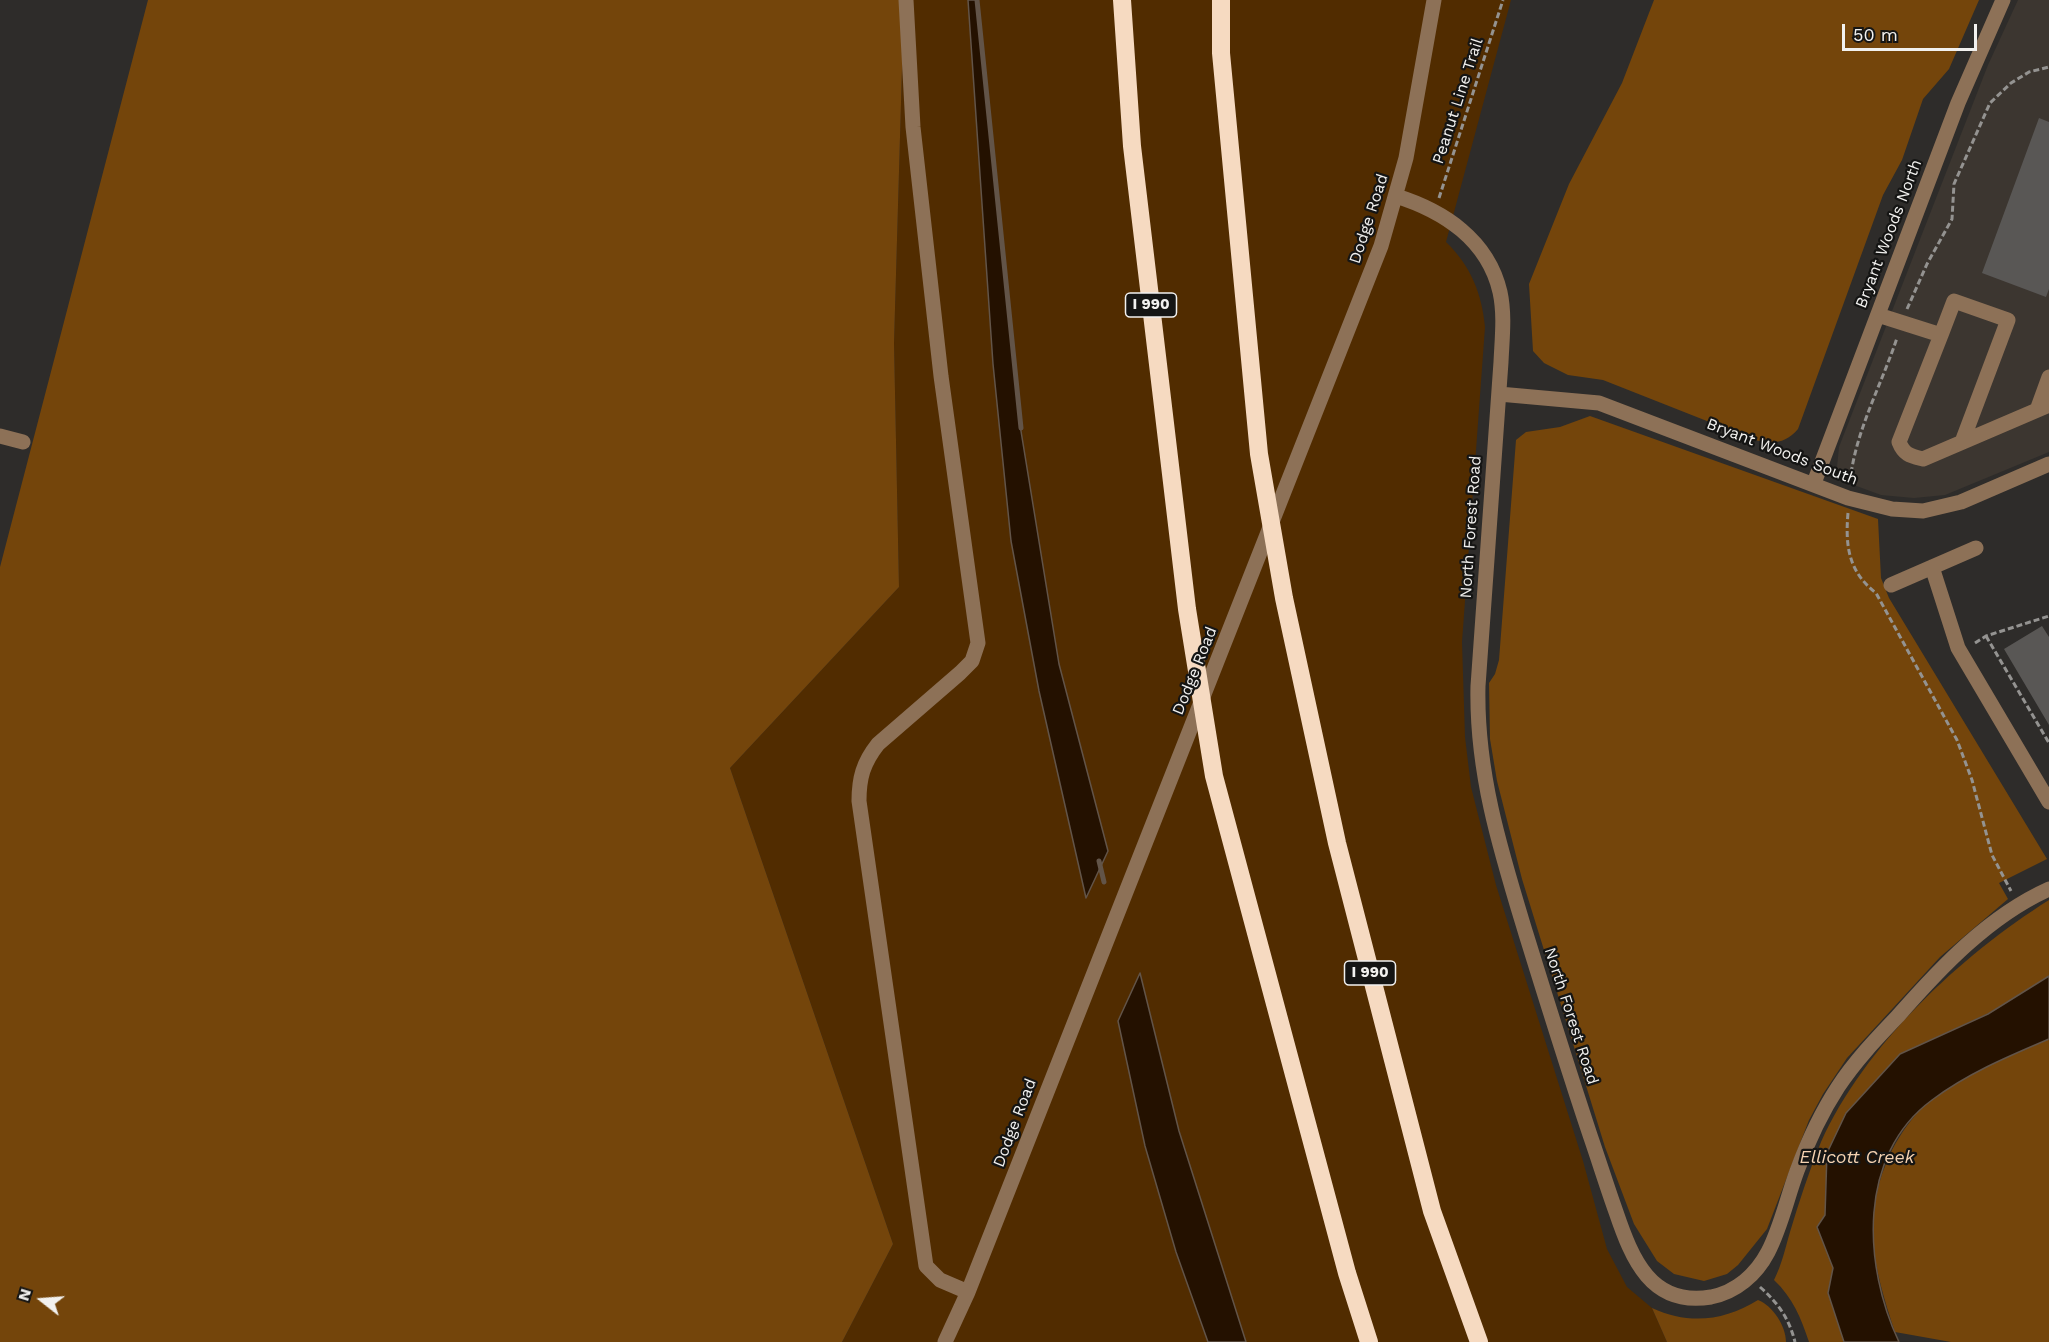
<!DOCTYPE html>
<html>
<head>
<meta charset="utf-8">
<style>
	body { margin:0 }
	#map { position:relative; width:2049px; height:1342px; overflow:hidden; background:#2e2c2a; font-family:"Work Sans",sans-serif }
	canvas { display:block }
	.north { position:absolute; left:12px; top:1270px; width:60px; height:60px; -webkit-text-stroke:4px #151514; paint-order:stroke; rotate:287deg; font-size:16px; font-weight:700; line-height:24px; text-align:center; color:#f2f1ef }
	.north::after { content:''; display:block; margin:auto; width:21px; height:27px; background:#f2f1ef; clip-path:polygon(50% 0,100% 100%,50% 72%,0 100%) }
	.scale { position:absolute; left:1842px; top:24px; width:135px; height:27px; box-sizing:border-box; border:3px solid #f2f1ef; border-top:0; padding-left:8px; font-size:18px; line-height:21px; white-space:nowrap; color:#f2f1ef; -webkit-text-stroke:4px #151514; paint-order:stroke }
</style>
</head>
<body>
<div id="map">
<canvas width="2049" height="1342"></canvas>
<div class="north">N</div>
<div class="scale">50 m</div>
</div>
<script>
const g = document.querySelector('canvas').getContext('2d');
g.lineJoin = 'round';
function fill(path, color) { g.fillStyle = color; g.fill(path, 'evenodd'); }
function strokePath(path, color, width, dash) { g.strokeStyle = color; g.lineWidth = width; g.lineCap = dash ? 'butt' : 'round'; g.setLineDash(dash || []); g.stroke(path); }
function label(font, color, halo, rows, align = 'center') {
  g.font = font + ' "Work Sans",sans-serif'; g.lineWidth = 4.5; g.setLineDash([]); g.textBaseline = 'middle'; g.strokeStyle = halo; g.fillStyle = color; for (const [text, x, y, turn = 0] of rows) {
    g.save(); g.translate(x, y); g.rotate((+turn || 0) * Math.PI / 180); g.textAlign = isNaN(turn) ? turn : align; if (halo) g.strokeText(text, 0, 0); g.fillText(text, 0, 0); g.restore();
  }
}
fill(new Path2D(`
	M2018,0H2049V452L1945,495L1914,498L1881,495L1843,481L1837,467L1839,447L1988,65Z`), '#3c3630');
fill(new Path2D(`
	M904,0H1511L1446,242C1471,266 1482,294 1485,327L1462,642L1465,737L1471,787L1496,885L1583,1161L1607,1249L1627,1287L1652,1308L1667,1342H842L893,1244L730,768L899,587L894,343Z`), '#512c00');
fill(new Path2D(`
	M148,0H904L894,343L899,587L730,768L893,1244L842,1342H0V567Z
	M1654,0H1979L1949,69L1923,99L1902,160L1883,195L1798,429C1785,444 1773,444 1755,440L1603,380L1568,375L1544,363L1533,351L1529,284L1569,184L1622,83Z
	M1590,416L1878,519L1881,578L1889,598L2047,859L1999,883L2008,899L1940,957L1847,1058L1823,1094L1809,1120L1767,1229L1738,1265L1727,1274L1704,1281L1674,1274L1657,1261L1634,1224L1605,1147L1522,879L1497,781L1490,739L1489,683L1495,674L1499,660L1516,440L1526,432L1560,427Z
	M2049,900V976L1989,1013L1900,1054L1846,1113L1827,1153L1825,1215L1817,1227L1833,1268L1828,1293L1844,1342H1809C1801,1318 1793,1298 1774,1280C1782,1264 1785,1249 1790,1232C1799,1202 1809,1171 1821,1142C1865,1045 1960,956 2049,900Z
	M2049,1039V1342H1951L1895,1332C1873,1266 1860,1216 1892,1150C1902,1131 1914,1114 1931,1100C1966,1073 2009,1056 2049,1039Z
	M1758,1300C1773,1306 1786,1326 1786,1342H1667L1652,1308C1689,1325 1724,1321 1758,1300Z`), '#74450b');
const water = new Path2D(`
	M968,0H977L1020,425L1059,664L1108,851L1086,898L1039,691L1011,541L993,364Z
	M1140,973L1179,1131L1246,1342H1208L1176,1252L1145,1146L1118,1021Z
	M2049,976V1039C2009,1056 1968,1073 1932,1100C1857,1155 1863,1266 1899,1342H1844L1828,1293L1833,1268L1817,1227L1825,1215L1827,1153L1846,1113L1900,1054L1988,1014Z`);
fill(water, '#241100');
strokePath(water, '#625448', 1.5);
strokePath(new Path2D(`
	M977,0L1021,428
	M1099,861L1104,882`), '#625448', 5);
fill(new Path2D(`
	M2039,118L2049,122V289L2046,297L1982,273Z
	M2042,626L2049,637V725L2004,649Z`), '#595755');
strokePath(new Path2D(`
	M1439,198L1503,0
	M1907,309L1927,264L1952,219L1954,184L1990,103L2011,83L2029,72L2049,67
	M1850,482C1855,432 1881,386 1897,338
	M1848,513C1845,547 1849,572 1876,593L1957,740L1972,780L1992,855L2011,891
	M1986,636L2049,743
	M1975,643L1986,636L2049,616
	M1760,1287C1778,1303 1789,1318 1795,1342`), '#949391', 3, [6, 3]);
strokePath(new Path2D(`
	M906,0L913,127L941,376L978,643L972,661L960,673L878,744C863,763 859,778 859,801L926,1266L940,1280L968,1292
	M1396,196C1444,211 1488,240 1500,292C1505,315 1502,339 1501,362L1478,686C1476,773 1501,852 1526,934C1547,1002 1568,1069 1590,1135C1599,1161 1607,1187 1616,1212C1632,1259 1651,1307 1711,1297C1736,1292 1756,1275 1768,1252C1781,1227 1787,1198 1797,1171C1808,1141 1821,1113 1838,1087C1855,1061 1877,1038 1898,1016C1941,967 1989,916 2049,889
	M1878,315L1941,335L1899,442C1904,455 1911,456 1923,459L2049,405
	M1941,335L1954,301L2008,320L1962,442
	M1499,394L1599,403L1848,498L1892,509L1923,511L1961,502L2049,464
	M2037,410L2049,377
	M0,436L23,442
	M1814,483L1958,103L2003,0
	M1932,567L1958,648L2049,802
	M1891,585L1976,548
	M945,1342L968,1292L1381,246L1406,158L1434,0`), '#8d7157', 15);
strokePath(new Path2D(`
	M1122,0L1132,146L1162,398L1187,609L1214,776L1347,1273L1369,1342
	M1221,0V53L1259,454L1284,598L1337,843L1432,1211L1479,1342`), '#f6dac1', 18);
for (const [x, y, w] of [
	[1151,305,51],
	[1370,973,51]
]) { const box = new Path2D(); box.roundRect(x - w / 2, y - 12, w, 24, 4.5); g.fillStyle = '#151514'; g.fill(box); strokePath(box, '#f2f1ef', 1.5); }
label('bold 15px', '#f2f1ef', null, [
	["I 990",1151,305],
	["I 990",1370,973]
]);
label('16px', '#f2f1ef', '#151514', [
	["Peanut Line Trail",1458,101,-72],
	["Dodge Road",1369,219,-72],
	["Bryant Woods North",1889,234,-69],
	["Bryant Woods South",1782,452,21],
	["North Forest Road",1471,527,-86],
	["Dodge Road",1195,671,-68],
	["North Forest Road",1571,1016,72],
	["Dodge Road",1015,1123,-69]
]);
label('italic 18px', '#f5d2b1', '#151514', [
	["Ellicott Creek",1857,1158]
]);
</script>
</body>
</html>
